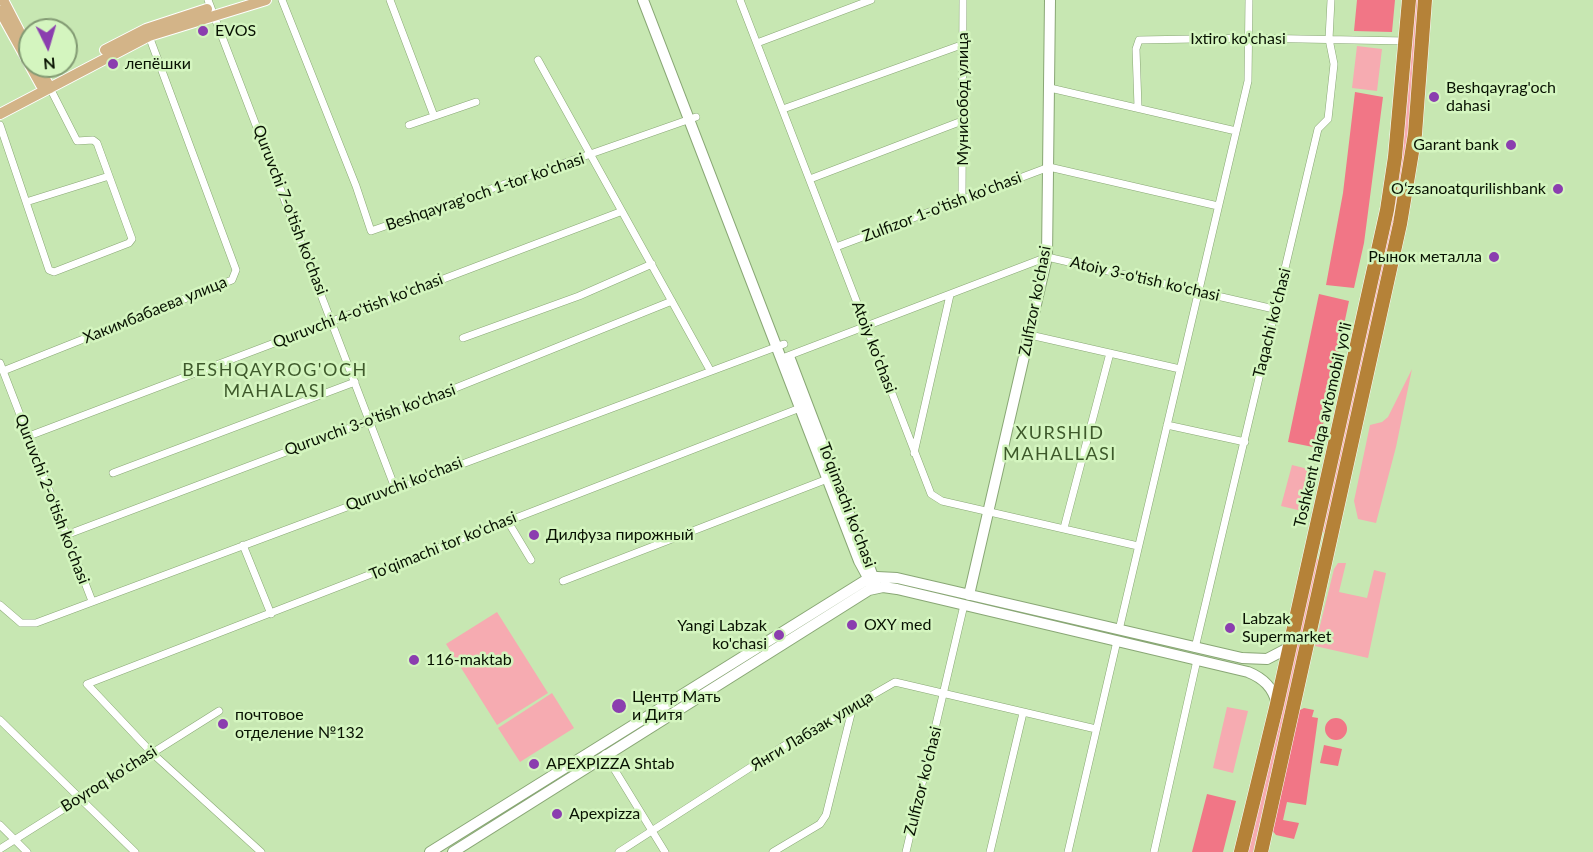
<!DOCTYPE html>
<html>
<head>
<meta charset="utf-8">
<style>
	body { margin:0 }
	#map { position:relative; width:1593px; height:852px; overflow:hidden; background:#c7e7b2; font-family:Lato,sans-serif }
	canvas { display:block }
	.north { position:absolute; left:18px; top:18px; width:60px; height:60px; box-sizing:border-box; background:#d4f5bf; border:2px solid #829a73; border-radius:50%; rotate:175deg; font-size:16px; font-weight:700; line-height:24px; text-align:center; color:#081202 }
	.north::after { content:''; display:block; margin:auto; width:21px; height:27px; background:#8b3eaf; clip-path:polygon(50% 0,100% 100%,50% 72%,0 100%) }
</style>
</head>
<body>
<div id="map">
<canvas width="1593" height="852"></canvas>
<div class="north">N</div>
</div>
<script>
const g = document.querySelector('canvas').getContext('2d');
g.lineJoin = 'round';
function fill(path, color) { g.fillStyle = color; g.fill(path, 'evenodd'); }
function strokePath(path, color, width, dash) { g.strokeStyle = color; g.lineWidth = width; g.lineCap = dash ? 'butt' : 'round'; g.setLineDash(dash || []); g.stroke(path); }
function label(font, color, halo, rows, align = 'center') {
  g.font = font + ' Lato,sans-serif'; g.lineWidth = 5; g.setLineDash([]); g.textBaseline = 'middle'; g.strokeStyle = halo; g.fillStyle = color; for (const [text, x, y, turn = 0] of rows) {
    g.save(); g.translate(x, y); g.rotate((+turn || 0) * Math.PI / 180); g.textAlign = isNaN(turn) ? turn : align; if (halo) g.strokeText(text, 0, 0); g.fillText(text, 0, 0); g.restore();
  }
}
fill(new Path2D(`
	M1416,0H1421L1408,137L1394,222L1327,533L1323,532L1380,270L1405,123Z
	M1357,46L1382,49L1377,91L1352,88Z
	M1412,369L1396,447L1376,523L1358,519L1354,501L1370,425L1382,422L1388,417Z
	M1292,465L1312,470L1302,511L1281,506Z
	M1316,559L1320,560L1253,852H1248Z
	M1338,563H1346L1339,592L1367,598L1374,570L1386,573L1368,658L1315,646L1334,569Z
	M497,612L548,693L497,725L446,644Z
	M552,693L574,728L520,762L498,728Z
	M1227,707L1248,711L1233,773L1213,768Z`), '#f6abb1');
fill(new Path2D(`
	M1357,0H1395L1392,32L1354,31Z
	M1355,92L1383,97L1364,243L1354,288L1326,285L1343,193Z
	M1319,294L1349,301L1318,448L1288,442Z
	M1304,708L1314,710L1312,717L1318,718L1306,805L1287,802L1283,820L1299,823L1294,839L1276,835L1271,829L1298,711Z
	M1325 729a11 11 0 1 1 22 0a11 11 0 1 1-22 0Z
	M1324,745L1342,749L1338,766L1320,763Z
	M1207,794L1236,801L1223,852H1192Z`), '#f17686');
const street = new Path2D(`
	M208,0L395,488
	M282,0L356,186L371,231L696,117
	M390,0L434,116
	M740,0L931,494L942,501L1138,546
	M757,43L871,0
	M538,60L710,370
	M1050,88L1236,131
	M1138,107L1136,49L1139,40L1249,38L1406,41
	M783,109L964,44
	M0,125L49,270L54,272L129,243L132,239L97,143L93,140L77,141L50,88
	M409,125L476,102
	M810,179L962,121
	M962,198L963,0
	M26,202L109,176
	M836,247L1049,167L1218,206
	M1030,335L1180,369
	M463,338L579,296L652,264
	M785,357L1047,257L1274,309
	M0,363L92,601
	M3,371L232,280L236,270L149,36
	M1167,425L1245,442
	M29,436L620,212
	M914,453L950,295
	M113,473L355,382
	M507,520L531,560
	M1064,528L1110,353
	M66,535L453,389L672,301
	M243,545L271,614
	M563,581L830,478
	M0,605L21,623H36L784,344
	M1119,630L1248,81L1249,0
	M1195,648L1318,129L1328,119L1334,64L1329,39L1331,0
	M0,720L135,852
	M605,754L665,852
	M0,825L27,852
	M0,849L219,711
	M261,852L152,753L87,684L800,408
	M619,852L782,747L895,682L1096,729
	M773,852L820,824L826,815L853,706
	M906,852L964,605
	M990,852L1023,713
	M1068,852L1117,641
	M1154,852L1197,660`);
const secondary = new Path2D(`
	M643,0L859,561L871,583
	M790,359L875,582
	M969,595L1047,257L1050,0
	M430,852L866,580L877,577L897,578L1242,658L1267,659L1290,647
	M453,852L869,590L883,587L897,589L1248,672C1263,678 1273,687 1277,704`);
const primary = new Path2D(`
	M3,0L28,48
	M0,11L41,85L50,88
	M105,50L146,29L207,9
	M38,66L50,88
	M0,114L149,36L266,0`);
const highway = new Path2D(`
	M1241,852L1277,704L1387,210L1395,157L1409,0
	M1261,852L1400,224L1415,134L1425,0`);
strokePath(street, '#89a775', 8);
strokePath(secondary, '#89a775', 12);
strokePath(primary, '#fff', 12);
strokePath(highway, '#fff', 15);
strokePath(street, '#fff', 7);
strokePath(secondary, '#fff', 10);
strokePath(primary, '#d3b488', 10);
strokePath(highway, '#b58238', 14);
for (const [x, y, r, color] of [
	[203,31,6,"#8b3eaf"],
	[113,64,6,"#8b3eaf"],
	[1434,97,6,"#8b3eaf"],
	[1511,145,6,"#8b3eaf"],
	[1558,189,6,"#8b3eaf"],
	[1494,257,6,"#8b3eaf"],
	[534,535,6,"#8b3eaf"],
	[852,625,6,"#8b3eaf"],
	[1230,628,6,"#8b3eaf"],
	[779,635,6,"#8b3eaf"],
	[414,660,6,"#8b3eaf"],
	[619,706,8,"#8b3eaf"],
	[223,724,6,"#8b3eaf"],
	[534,764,6,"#8b3eaf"],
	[557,814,6,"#8b3eaf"]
]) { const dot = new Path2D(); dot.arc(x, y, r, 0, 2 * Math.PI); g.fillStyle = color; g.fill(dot); strokePath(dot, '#d4f5bf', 2); }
label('16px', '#081202', '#d4f5bf', [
	["EVOS",215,31],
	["лепёшки",125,64],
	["Beshqayrag'och",1446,88],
	["dahasi",1446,106],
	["Garant bank",1499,145,"right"],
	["Oʻzsanoatqurilishbank",1546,189,"right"],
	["Рынок металла",1482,257,"right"],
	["Дилфуза пирожный",546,535],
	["Labzak",1242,619],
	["Supermarket",1242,637],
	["OXY med",864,625],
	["Yangi Labzak",767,626,"right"],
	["ko'chasi",767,644,"right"],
	["116-maktab",426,660],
	["Центр Мать",632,697],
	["и Дитя",632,715],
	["почтовое",235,715],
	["отделение №132",235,733],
	["APEXPIZZA Shtab",546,764],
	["Apexpizza",569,814]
], 'left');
label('16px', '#081202', '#d4f5bf', [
	["Ixtiro ko'chasi",1238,39],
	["Мунисобод улица",963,99,-90],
	["Beshqayrag'och 1-tor ko'chasi",485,192,-19],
	["Zulfizor 1-o'tish ko'chasi",942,207,-21],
	["Quruvchi 7-o'tish ko'chasi",290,210,69],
	["Atoiy 3-o'tish ko'chasi",1145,279,13],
	["Zulfizor ko'chasi",1035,301,-79],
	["Хакимбабаева улица",155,310,-22],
	["Quruvchi 4-o'tish ko'chasi",358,311,-21],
	["Taqachi koʻchasi",1272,323,-76],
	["Atoiy koʻchasi",874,347,69],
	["Quruvchi 3-o'tish ko'chasi",370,420,-20],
	["Toshkent halqa avtomobil yo'li",1323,425,-77],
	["Quruvchi ko'chasi",404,484,-21],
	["Quruvchi 2-o'tish ko'chasi",52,499,69],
	["To'qimachi ko'chasi",847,505,69],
	["To'qimachi tor ko'chasi",443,546,-22],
	["Янги Лабзак улица",812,731,-31],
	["Boyroq ko'chasi",109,779,-32],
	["Zulfizor ko'chasi",923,781,-76]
]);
g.letterSpacing = '1.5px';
label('18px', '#3e592b', '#d4f5bf', [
	["BESHQAYROG'OCH",275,370],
	["MAHALASI",275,391],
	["XURSHID",1060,433],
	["MAHALLASI",1060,454]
]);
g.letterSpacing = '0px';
</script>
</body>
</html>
